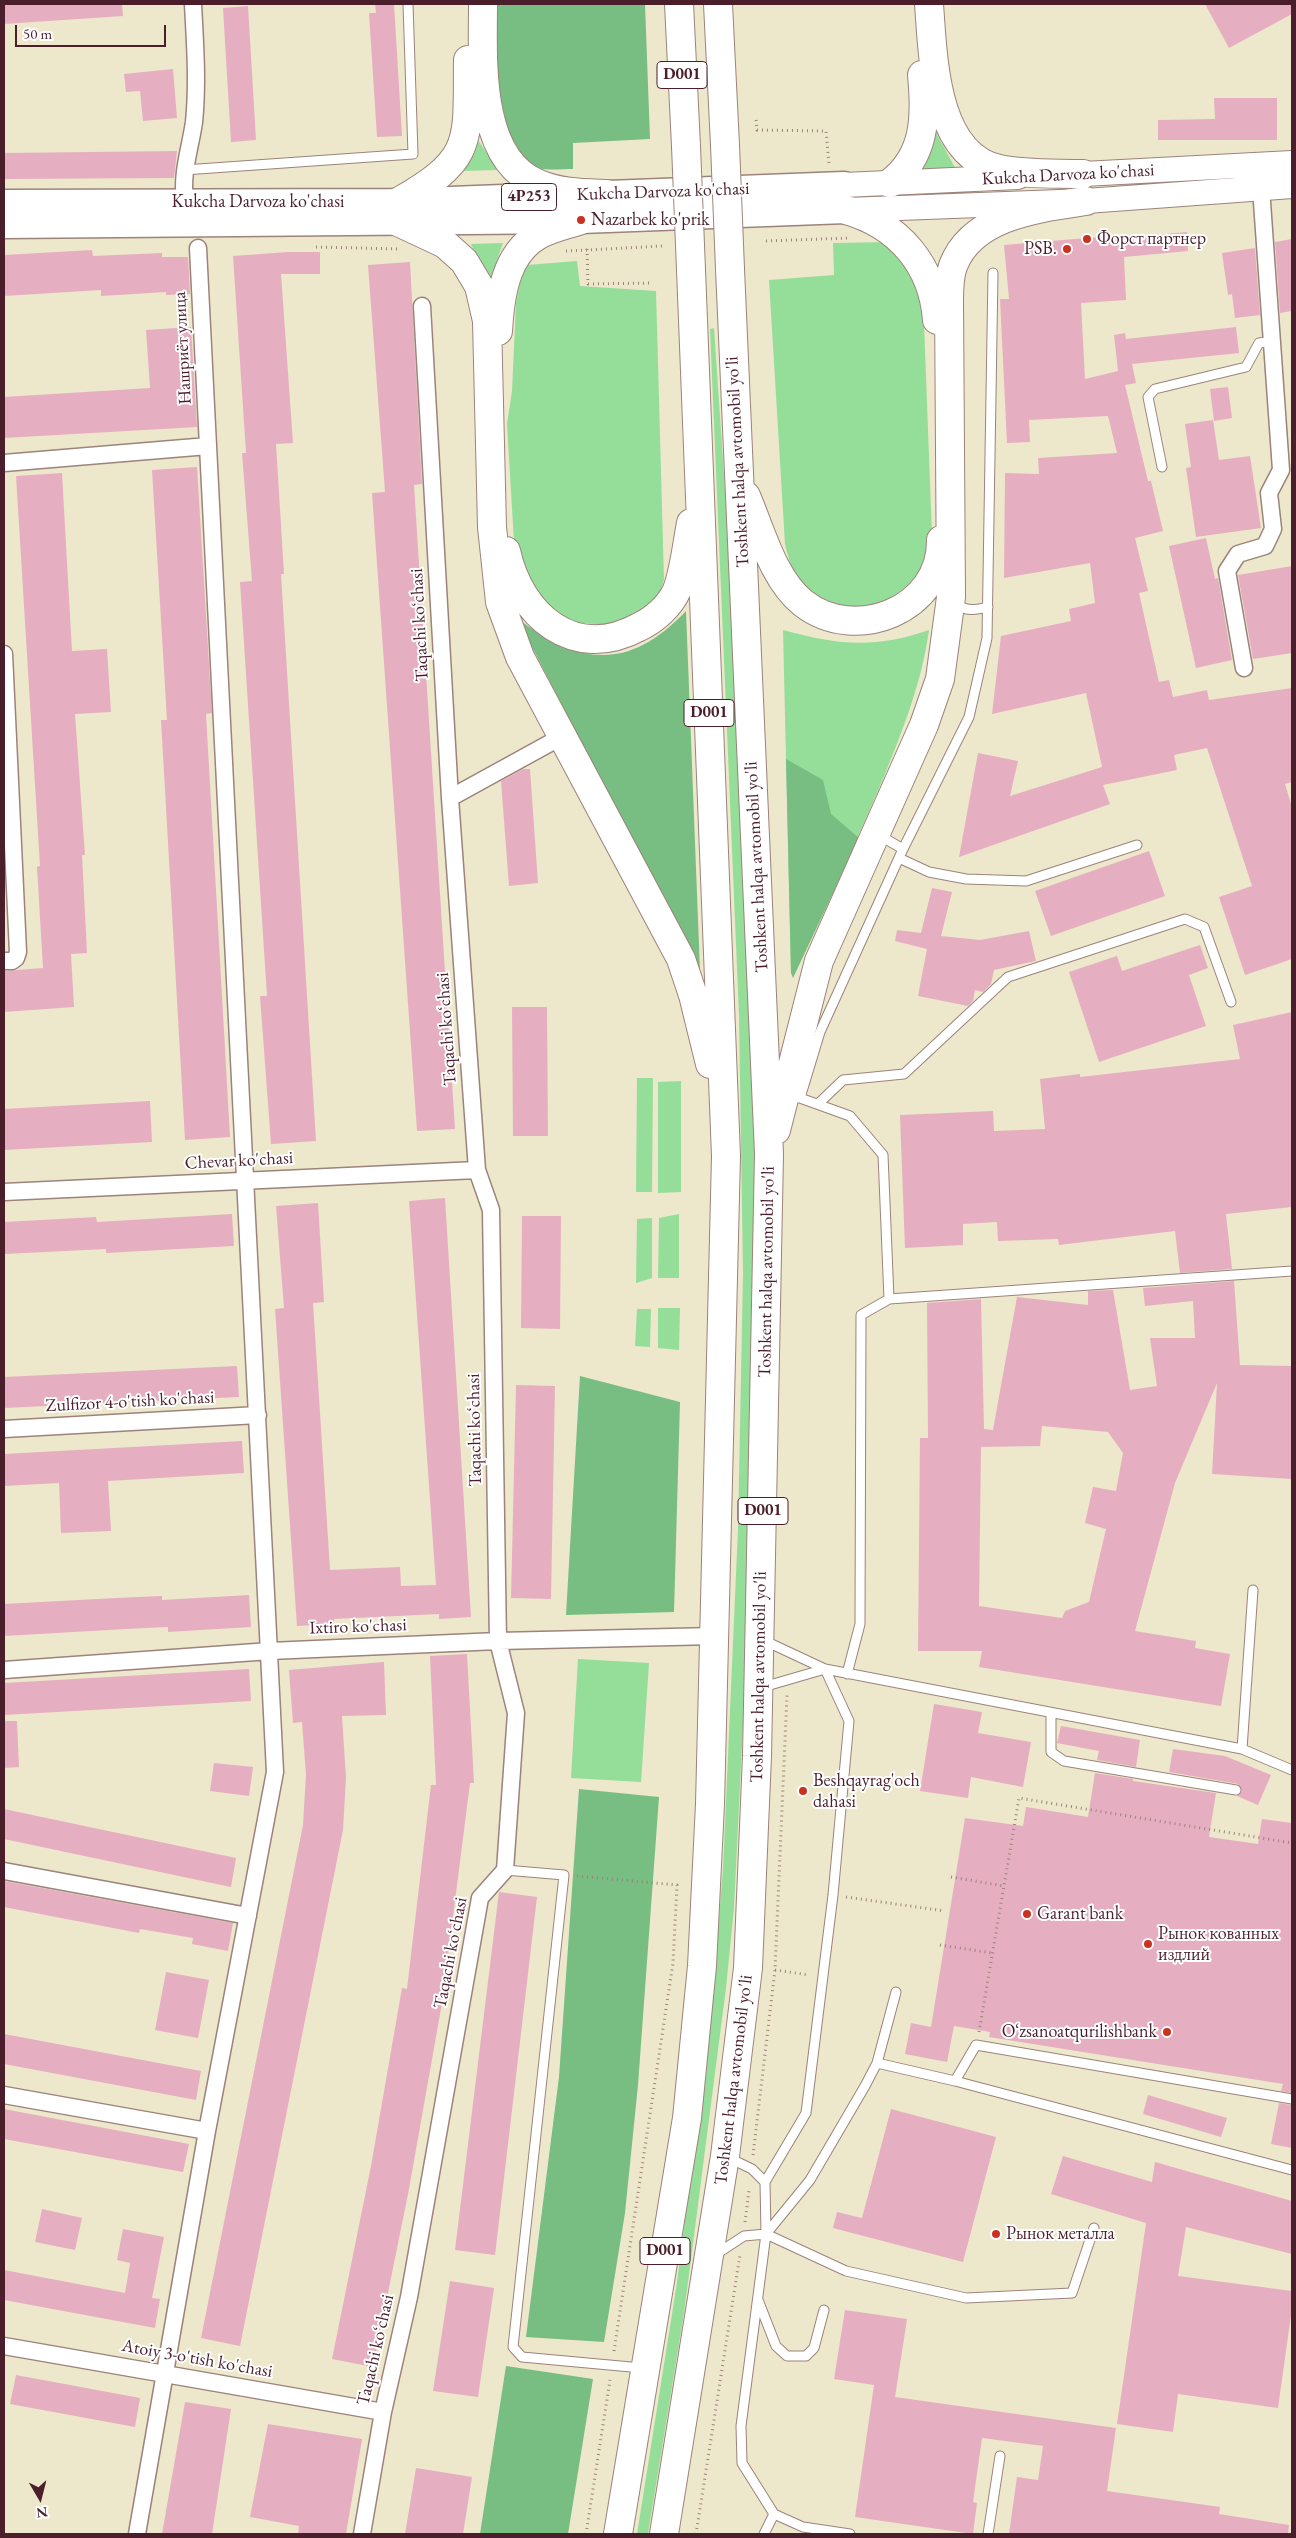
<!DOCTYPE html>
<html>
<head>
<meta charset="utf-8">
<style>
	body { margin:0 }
	#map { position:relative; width:1296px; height:2538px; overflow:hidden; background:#ede7cb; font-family:"EB Garamond",serif }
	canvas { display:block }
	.frame { position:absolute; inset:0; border:5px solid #4a1f2b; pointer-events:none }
	.north { position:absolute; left:15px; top:2473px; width:50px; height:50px; -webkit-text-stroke:4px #fff; paint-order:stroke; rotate:172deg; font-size:14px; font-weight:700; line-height:20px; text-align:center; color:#4a1f2b }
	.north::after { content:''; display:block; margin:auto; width:18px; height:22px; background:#4a1f2b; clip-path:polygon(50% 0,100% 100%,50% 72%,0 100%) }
	.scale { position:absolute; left:15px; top:25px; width:151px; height:22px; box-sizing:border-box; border:2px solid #4a1f2b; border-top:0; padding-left:6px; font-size:15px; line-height:18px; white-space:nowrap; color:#4a1f2b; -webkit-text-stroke:4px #fff; paint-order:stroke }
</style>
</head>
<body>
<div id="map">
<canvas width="1296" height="2538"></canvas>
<div class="frame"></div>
<div class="north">N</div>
<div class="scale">50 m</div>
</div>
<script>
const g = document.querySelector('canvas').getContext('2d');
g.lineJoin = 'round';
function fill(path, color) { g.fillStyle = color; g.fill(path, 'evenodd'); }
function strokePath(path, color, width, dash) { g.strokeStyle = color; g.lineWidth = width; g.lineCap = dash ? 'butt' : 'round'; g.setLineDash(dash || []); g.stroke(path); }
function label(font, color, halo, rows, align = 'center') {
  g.font = font + ' "EB Garamond",serif'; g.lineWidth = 4; g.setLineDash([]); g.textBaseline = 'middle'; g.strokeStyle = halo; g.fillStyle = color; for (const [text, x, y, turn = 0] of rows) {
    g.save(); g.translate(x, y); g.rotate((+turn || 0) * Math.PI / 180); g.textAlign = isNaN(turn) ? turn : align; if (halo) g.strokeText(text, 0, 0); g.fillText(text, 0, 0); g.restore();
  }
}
fill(new Path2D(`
	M935,131L958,173L917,175L932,144Z
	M478,140L498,170L462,171Z
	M891,242L923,297L932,535L920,577L901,599L849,613C810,595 795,589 785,544L769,280L834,275L833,243Z
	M503,243L489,283L471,244Z
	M577,261L580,286L656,291L664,580L660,592L653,602L634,616L607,625L580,623L567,618L555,612L536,594L514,542L507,424L512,391L516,303L521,278L527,265Z
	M714,328L733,608L754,1093V1336L746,1663L734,1908L726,1988L684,2313L648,2534H637L676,2289L709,2038L723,1869L738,1529L743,1273L739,1015L710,329Z
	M783,630C837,645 875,649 929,630C922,681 904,727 885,774C857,842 824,907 791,973Z
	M637,1078H653L652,1192H636Z
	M681,1081V1192L658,1193V1082Z
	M679,1214V1278H658L659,1218Z
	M652,1218V1278L636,1283L637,1219Z
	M658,1308H680L679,1350L658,1348Z
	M637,1309H651L650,1347L635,1346Z
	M578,1659L649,1663L641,1782L571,1778Z`), '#95de99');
fill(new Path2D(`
	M493,4H645L650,139L573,143V169C560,169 539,172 528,164C498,141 494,40 493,4Z
	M686,611L700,971L517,618C580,666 629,671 686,611Z
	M786,759L823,780L831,814L859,838L793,978L791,973Z
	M580,1376L680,1402L674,1612L566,1615Z
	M579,1789L659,1797L638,2085L625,2213L604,2342L526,2337L559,2077Z
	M506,2366L593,2379L568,2534H480Z`), '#78bd81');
fill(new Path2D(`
	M4,4H122L123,16L4,24Z
	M375,4H394L402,136L377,137L369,13H376Z
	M1205,4H1292V14L1229,48Z
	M248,6L256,140L231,142L223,8Z
	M173,69L177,118L143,121L140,91L126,92L124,74Z
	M1214,98H1277V140H1158V120L1215,119Z
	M177,151L174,178L4,179V153Z
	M1187,232L1188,251L1124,257L1126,300L1081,303L1085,379L1118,371L1114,335L1125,333L1126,339L1236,327L1239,353L1132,364L1136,383L1125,385L1148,481H1151L1163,531L1135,538L1148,591L1139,593L1159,682L1169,680L1173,697L1207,690L1209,700L1292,688V782L1285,784L1292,807V959L1245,975L1219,897L1252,886L1207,748L1174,755L1177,770L1103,785L1110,804L959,857L978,753L1018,761L1010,796L1102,767L1086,693L992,714L1001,636L1071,621L1069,609L1095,603L1090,563L1004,578L1005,473L1039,474L1038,458L1117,453L1108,416L1029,420L1030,442L1007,443L1000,299H1009L1004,245L1122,235V238Z
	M1292,239V311L1280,313L1275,242Z
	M1255,248L1260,315L1235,318L1232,294L1228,295L1222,253Z
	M92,250L93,256L162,253V257H188L190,294L166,295V292L101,296V290L4,296V255Z
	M288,252H320V274H281L293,443L276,444L284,574H281L316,1141L271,1144L260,996H267L240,582L252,581L242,453H246L233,256Z
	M410,262L422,484L414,485L455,1129L417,1131L372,493L385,492L368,265Z
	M191,327L197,427L4,438V397L150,388L146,330Z
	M1228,387L1232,418L1214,421L1210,389Z
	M1213,420L1219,460L1250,456L1261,528L1196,537L1186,468L1191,467L1185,424Z
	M197,467L212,713L206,714L230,1137L185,1140L161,720H167L152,470Z
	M62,473L72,651L107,649L111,712L75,714L85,855H82L87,953L71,954L74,1007L4,1012V971L43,968L37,867L40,866L16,476Z
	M1206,538L1215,579L1218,578L1232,660L1196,668L1169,546Z
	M1292,566V653L1253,659L1238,575Z
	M523,769H530L538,883L509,886L501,781Z
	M1149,851L1165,896L1051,936L1035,891Z
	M932,888L952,892L941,936L980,940L1029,931L1036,961L994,970L991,984L983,992L975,990L973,1001L968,1006L918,996L927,949L895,941L897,930L921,933Z
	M1200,945L1208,968L1189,975L1206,1026L1099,1062L1069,972L1117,956L1122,971Z
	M512,1007H547L548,1136H513Z
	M1292,1012V1207L1226,1214L1232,1269L1180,1273L1175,1231L1059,1245L1058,1239L998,1241L997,1222L963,1224V1245L905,1248L900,1115L993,1111L994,1131L1045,1129L1040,1079L1080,1074V1077L1240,1059L1233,1025Z
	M150,1101L152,1142L4,1150V1109Z
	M445,1198L471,1617L439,1619V1614L334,1619V1624L297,1626L275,1309L284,1308L276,1206L318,1203L324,1302L313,1303L330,1570L400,1567L401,1586L436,1585L409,1201Z
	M232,1214L234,1246L106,1253V1249L4,1254V1222L96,1217L97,1222Z
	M522,1216H561L560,1329L521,1328Z
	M1234,1281L1240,1365L1292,1366V1479L1212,1474L1217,1383L1175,1483L1135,1631L1196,1641L1195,1648L1230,1654L1221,1706L979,1667L982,1651H918L920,1438H928L927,1303L981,1299L984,1429L993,1430L1017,1297L1088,1305V1291L1113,1290L1130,1390L1157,1386L1150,1338H1195L1193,1301L1145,1306L1143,1288ZM1042,1426L1108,1432L1123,1453L1116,1491L1093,1487L1085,1523L1106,1529L1089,1602L1065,1611L1062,1618L979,1606L981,1447L1040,1446Z
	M237,1366L239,1397L4,1408V1377Z
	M516,1385L555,1386L551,1599L511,1598Z
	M242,1441L244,1473L108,1481L111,1531L61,1533L59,1483L4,1486V1454Z
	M249,1595L251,1627L168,1632V1627L126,1629L4,1636V1604L116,1598L162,1596V1600Z
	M467,1654L474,1783H470L442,2003L409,2189L373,2367L332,2359L371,2166L402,1988L407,1989L431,1785H436L430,1656Z
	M384,1662L386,1715L342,1716L346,1778L343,1830L240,2346L201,2338L303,1825L306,1775L302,1722L293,1723L289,1670Z
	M249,1669L251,1701L4,1715V1683Z
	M934,1704L982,1712L978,1733L1031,1742L1023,1787L971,1777L968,1798L920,1791Z
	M4,1721H17L19,1767L4,1768Z
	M1061,1726L1140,1740L1136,1767L1097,1760L1099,1751L1057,1743Z
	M1173,1749L1225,1756L1271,1775L1258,1805L1237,1796L1242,1791L1238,1784L1169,1772Z
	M214,1763L253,1767L249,1796L210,1791Z
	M1095,1773L1133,1779V1781L1216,1793L1209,1837L1258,1844L1262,1819L1292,1823V2093L1281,2091L1283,2084L989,2037L990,2032L954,2026L947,2062L905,2054L911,2023L931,2027L965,1818L1023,1826L1026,1807L1088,1817Z
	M4,1809L236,1858L231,1887L4,1839Z
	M4,1881L233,1923L228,1951L192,1944L193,1938L140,1929L139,1933L4,1907Z
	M499,1892L537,1897L495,2255L455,2250Z
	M166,1972L209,1980L198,2038L155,2030Z
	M4,2034L201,2071L196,2100L4,2064Z
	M1148,2095L1227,2118L1221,2137L1143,2114Z
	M1279,2103L1292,2105V2148L1271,2144Z
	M4,2109L189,2144L183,2172L4,2139Z
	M891,2109L996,2137L963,2262L833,2228L837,2212L862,2218Z
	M1063,2156L1152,2182L1155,2162L1292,2201V2254L1186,2227L1178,2276L1292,2291V2308L1278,2408L1178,2394L1173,2432L1117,2424L1146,2223L1051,2194Z
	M42,2209L82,2218L75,2250L35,2242Z
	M123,2229L164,2237L152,2298L160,2299L155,2328L4,2300V2270L125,2293L130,2263L117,2260Z
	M450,2281L494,2288L478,2397L433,2391Z
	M845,2310L907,2319L895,2397L1116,2428L1107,2491L1220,2507L1219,2514L1289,2525L1288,2534H1009L1017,2477L1038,2480L1043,2446L982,2438L973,2502L977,2503L973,2534L855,2517L874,2385L834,2379Z
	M16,2375L140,2398L135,2427L10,2404Z
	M185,2402L231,2409L212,2534H162Z
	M268,2424L362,2439L346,2534H298L299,2526L250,2517Z
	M416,2468L472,2477L463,2534H405Z`), '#e6afc1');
const lane = new Path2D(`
	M184,170L413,154L408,4
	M1162,467L1148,397L1155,389L1246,367L1259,343L1273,341
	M956,603C965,612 976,610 988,607
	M877,834L903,849
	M899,858L929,872L966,879L1026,881L1137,845
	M787,1097L800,1098L820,1032L903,849L969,717L987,638L993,273
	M800,1098L850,1116L883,1155L889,1299L861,1315L860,1624L847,1674
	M818,1104L843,1080L904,1074L1008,977L1185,919L1204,927L1231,1002
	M889,1299L1292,1271
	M763,1640L825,1669L1242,1749L1292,1770
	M763,1687L825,1669
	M1051,1713V1752L1064,1761L1236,1790
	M1242,1749L1253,1590
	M505,1870L564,1875L513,2347L522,2357L642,2368
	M877,2063L955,2081L1292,2170
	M955,2081L976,2045L1292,2099
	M727,2157L752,2169L765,2182L806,2113L833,1895L849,1721L825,1669
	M765,2182L766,2234L741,2426L742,2463L774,2514L803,2527L850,2534
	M766,2234L846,2271L966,2298L1072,2293L1094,2228
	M715,2255L744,2236L766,2234L810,2180L865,2086L877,2063L896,1992
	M758,2300L776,2346L787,2356H806L814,2348L824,2310
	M764,2534L774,2514
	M988,2534L1000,2456`);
const street = new Path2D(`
	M185,201C181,173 190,150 194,122C198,83 195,43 193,4
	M4,463L208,446
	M4,654L18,952L16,958L12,961H4
	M1244,668L1227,571L1238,554L1265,546L1273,529L1269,493L1281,470L1261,188
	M450,798L561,737
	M4,1192L477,1170
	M4,1429L258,1415
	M4,1670L270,1651L498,1641L715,1636
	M4,1871L248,1916
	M4,2095L207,2131
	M4,2346L383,2412
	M137,2534L207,2131L275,1772L198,248
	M362,2534L383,2412L409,2297L480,1898L505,1870L516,1713L498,1641L491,1210L477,1170L450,798L422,306`);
const secondary = new Path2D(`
	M1064,175L1292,163
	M844,185L1018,177
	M846,210L1086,201L1292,186`);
const primary = new Path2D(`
	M4,203L398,202L844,185
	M4,225L581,220L846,210`);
const highway = new Path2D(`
	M483,4C483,58 476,160 539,184C560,193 585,193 607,194
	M679,4L686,146
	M718,4L725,145
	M929,4C933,56 934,155 999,169C1026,175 1056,173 1083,174
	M890,183C926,156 926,116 922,75
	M398,202C475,158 467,143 468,60
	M846,210C899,225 933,265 937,320
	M398,222L445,244L464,261L479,286L487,321L492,527L500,602L520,657L681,959L693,995L710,1064
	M498,331C500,297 505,255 537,236C550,228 567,225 581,220
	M746,496C761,531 773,579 803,603C855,644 942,610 941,540
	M506,551C520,616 574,662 639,627C654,620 670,606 677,590C684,572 687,544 691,523
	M776,1130L819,961L924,725L940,679L951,597L949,301C949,289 949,277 953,266C972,215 1039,208 1086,201
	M618,2534L687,2118L702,1966L710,1804L726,1156L691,270
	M664,2534L725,2156L748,1968L757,1756L769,1154L730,269`);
strokePath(lane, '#9c837b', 11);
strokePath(street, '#9c837b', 19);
strokePath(secondary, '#9c837b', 26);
strokePath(primary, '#9c837b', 29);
strokePath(highway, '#9c837b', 30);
strokePath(new Path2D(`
	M756,120L757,130L826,131L829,164
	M766,241L850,238
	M316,247L399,249
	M587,249L588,284L653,283
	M566,251L663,246
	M577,1876L677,1885L673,1963L614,2351
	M951,1877L1004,1886
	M846,1897L945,1911
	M940,1945L992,1953
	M775,1970L809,1975
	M979,2032L1019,1798L1292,1843
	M753,2155L775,1970L787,1695
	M745,2222L749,2191
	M586,2534L610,2380
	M696,2534L740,2255`), '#9c837b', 3, [1, 4]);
strokePath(lane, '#fff', 9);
strokePath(street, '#fff', 16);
strokePath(secondary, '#fff', 24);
strokePath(primary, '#fff', 26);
strokePath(highway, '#fff', 28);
const highwayBridge = new Path2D(`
	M725,145L730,269
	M686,146L691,270`);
strokePath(highwayBridge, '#9c837b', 30, []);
strokePath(highwayBridge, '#fff', 28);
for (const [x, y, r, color] of [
	[581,220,5,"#c8321e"],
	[1087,239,5,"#c8321e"],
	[1067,249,5,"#c8321e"],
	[803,1791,5,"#c8321e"],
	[1027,1914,5,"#c8321e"],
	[1148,1944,5,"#c8321e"],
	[1167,2032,5,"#c8321e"],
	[996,2234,5,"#c8321e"]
]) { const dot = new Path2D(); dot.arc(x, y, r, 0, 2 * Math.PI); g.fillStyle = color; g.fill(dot); strokePath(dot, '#fff', 2); }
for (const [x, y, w] of [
	[682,75,50],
	[529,197,55],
	[709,713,50],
	[763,1511,50],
	[665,2251,50]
]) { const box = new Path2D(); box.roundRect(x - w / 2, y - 13.5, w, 27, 4); g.fillStyle = '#fff'; g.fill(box); strokePath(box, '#4a1f2b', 1); }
label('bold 16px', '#4a1f2b', null, [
	["D001",682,75],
	["4Р253",529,197],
	["D001",709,713],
	["D001",763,1511],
	["D001",665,2251]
]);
label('18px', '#4a1f2b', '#fff', [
	["Kukcha Darvoza ko'chasi",1068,175,-3],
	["Kukcha Darvoza ko'chasi",663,192,-2],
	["Kukcha Darvoza ko'chasi",258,202],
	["Нашриёт улица",183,348,-93],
	["Toshkent halqa avtomobil yo'li",738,462,-93],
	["Taqachi koʻchasi",420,625,-93],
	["Toshkent halqa avtomobil yo'li",757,867,-93],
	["Taqachi koʻchasi",447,1029,-94],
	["Chevar ko'chasi",239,1161,-3],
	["Toshkent halqa avtomobil yo'li",767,1272,-89],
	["Zulfizor 4-o'tish ko'chasi",130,1402,-3],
	["Taqachi koʻchasi",475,1430,-91],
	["Ixtiro ko'chasi",358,1627,-2],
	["Toshkent halqa avtomobil yo'li",759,1677,-89],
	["Taqachi koʻchasi",451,1953,-79],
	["Toshkent halqa avtomobil yo'li",734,2080,-83],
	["Taqachi koʻchasi",376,2350,-77],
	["Atoiy 3-o'tish ko'chasi",197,2359,10]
]);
label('18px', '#4a1f2b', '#fff', [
	["Nazarbek ko'prik",591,220],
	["Форст партнер",1097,239],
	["PSB.",1057,249,"right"],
	["Beshqayrag'och",813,1781],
	["dahasi",813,1802],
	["Garant bank",1037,1914],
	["Рынок кованных",1158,1934],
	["издлий",1158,1955],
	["Oʻzsanoatqurilishbank",1157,2032,"right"],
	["Рынок металла",1006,2234]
], 'left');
</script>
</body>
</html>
